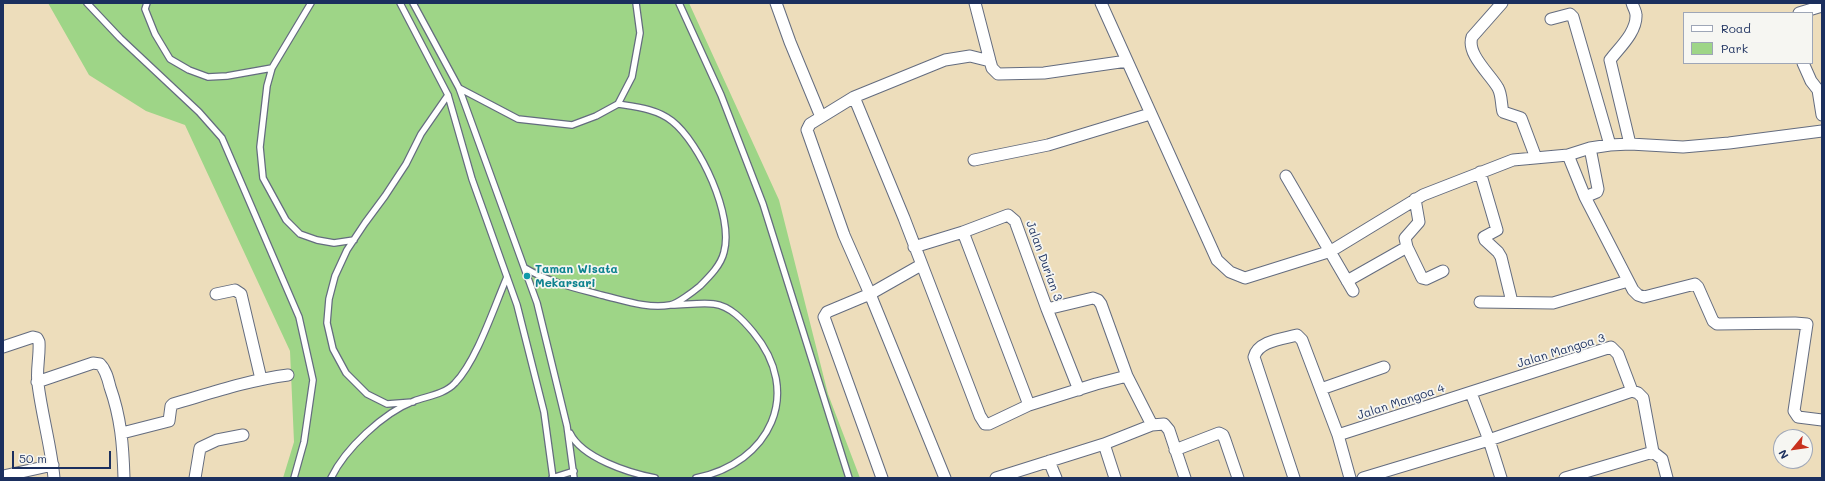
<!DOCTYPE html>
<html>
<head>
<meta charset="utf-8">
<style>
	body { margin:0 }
	#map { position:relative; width:1825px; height:481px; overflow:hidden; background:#edddbb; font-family:Mali,sans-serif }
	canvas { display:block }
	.frame { position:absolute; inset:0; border:4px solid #1b2f5e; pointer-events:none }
	.legend { position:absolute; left:1683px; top:12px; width:130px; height:52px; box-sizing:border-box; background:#f6f6f2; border:1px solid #9ea6b7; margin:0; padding:5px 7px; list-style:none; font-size:12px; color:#1b2f5e }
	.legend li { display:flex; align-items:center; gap:8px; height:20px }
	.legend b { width:20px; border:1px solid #9ea6b7 }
	.north { position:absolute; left:1773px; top:429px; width:40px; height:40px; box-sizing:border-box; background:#f6f6f2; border:1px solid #9ea6b7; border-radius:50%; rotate:241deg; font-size:11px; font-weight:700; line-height:16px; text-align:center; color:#1b2f5e }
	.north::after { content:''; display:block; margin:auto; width:14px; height:18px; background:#c8321e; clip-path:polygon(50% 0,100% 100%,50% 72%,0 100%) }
	.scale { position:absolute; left:12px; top:451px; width:99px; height:18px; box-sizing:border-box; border:2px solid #1b2f5e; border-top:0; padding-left:5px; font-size:12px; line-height:14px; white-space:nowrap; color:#1b2f5e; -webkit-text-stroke:3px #f6f6f2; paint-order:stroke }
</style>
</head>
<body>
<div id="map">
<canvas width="1825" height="481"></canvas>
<div class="frame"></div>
<ul class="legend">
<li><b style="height:5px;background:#fff"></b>Road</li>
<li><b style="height:11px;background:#9ed587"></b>Park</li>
</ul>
<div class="north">N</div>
<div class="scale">50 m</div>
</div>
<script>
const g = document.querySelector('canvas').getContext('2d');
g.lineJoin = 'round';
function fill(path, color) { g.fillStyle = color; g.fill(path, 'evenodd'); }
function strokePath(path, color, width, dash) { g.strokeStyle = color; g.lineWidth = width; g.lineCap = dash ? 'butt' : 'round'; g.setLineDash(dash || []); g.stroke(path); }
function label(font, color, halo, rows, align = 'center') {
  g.font = font + ' Mali,sans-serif'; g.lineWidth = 3.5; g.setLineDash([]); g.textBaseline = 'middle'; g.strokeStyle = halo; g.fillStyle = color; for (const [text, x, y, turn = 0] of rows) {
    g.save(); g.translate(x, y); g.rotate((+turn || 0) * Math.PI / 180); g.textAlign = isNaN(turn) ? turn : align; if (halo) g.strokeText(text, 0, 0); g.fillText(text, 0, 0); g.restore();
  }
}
fill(new Path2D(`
	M48,3H689L779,200L828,394L860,478H283L294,442L290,351L185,125L146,111L89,75Z`), '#9ed587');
const service = new Path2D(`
	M87,3L120,38L199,112L222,138L299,317L313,380L304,442L294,478
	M147,3L145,9L155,34L170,59L189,70L208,77L227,76L272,68
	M311,3L272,68L267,86L260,147L263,178L286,220L300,234L317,240L334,243L354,240
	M400,3L448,95L472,179L517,305L544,412L553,478
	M413,3L459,88L537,303L567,426L574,478
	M679,3L721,95L763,204L849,478
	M459,88L518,119L572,125L596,116L618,104L632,77L640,33L636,3
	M525,268C548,282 575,288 601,295C623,300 647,309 670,305C677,304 694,291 700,286C710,276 721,265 724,252C734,216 700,143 672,121C657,109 637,107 618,104
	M672,305C684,305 703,302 714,304C730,306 743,320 753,332C804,393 770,463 696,478
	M413,402L387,404L367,394L346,373L333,349L327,323L329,299L335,276L347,250L365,223L385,196L406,164L421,134L448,95
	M570,433C582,458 629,473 655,478
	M331,478C345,449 383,413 414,401C428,396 445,394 455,383C477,360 494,307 507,277
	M552,478L574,471`);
const minor = new Path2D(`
	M776,3L790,42L821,117
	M975,3L990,61L992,68L998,74L1044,73L1127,61
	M1101,3L1217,260L1230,272L1245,278L1331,251L1423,195L1513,160L1568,155L1590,148L1610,145L1630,144L1683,147L1729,143L1822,131
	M1502,3L1472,37C1466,54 1491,75 1498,88C1502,95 1501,105 1503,112L1521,118L1536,158
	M1799,13L1822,6
	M1551,19L1570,14L1573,17L1610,145
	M1803,63L1811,81L1818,90L1822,115
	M854,97L904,218L980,416L985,424H989L1029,405L1096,384L1127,376
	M1630,144L1610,60C1619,48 1637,32 1636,15C1636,11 1633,7 1632,3
	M1568,155L1585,197L1633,290L1638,295L1644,297L1695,284L1698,287L1713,321L1717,324L1795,323L1807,324L1794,411L1798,417L1822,420
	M974,160L1048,145L1150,114
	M1480,172L1497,230L1484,237L1485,240L1498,252L1501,257L1512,302
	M1286,176L1353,291
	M1585,197L1597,192L1598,189L1590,148
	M963,232L1029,405
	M914,247L963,232L1008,215L1015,221L1047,309L1079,390
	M1407,247L1422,278L1426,279L1443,271
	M1347,281L1407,247L1405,238L1419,222L1415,199
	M216,294L235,290L241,294L261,379
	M1480,302L1553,303L1628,281
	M1047,309L1093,298L1098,300L1101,304L1127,376L1152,425
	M3,347L33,337L37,338L39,342C40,356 36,370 38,384C42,416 51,446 54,478
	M37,382L93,363L100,364C106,370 108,379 110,387C121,418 123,445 124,478
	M1321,389L1384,367
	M1471,393L1489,440L1501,478
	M122,433L169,421L171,406L173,404C211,393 249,380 288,375
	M1338,435L1611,347L1618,354L1632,391
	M1104,444L1115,478
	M1175,450L1219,433L1223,435L1225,440L1238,478
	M1049,461L1056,478
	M3,476L53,465
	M195,478L200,448L217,440L243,435
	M882,478L824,317L827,312L870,294L921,265
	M945,478L870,294L844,235L807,130L810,124L854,97L945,60L970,56L990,61
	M996,478L1104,444L1152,425L1164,424L1169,430L1185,478
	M1294,478L1254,357C1258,341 1282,339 1297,335L1302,340L1338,435L1350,478
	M1363,478L1489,440L1632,391L1638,393L1643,398L1653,452
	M1565,478L1653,452L1662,459L1667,478`);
strokePath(service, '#646c7f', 8);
strokePath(minor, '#646c7f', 13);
strokePath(service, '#fff', 5.5);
strokePath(minor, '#fff', 11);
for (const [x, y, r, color] of [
	[527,276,4,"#0f9aa8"]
]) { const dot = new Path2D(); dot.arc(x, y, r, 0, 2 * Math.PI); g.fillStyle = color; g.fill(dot); strokePath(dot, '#f6f6f2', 1.5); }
label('12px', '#1b2f5e', '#f6f6f2', [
	["Jalan Durian 3",1044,261,70],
	["Jalan Mangoa 3",1561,351,-17],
	["Jalan Mangoa 4",1401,402,-18]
]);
label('bold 12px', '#0d838f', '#f6f6f2', [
	["Taman Wisata",535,269],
	["Mekarsari",535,283]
], 'left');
</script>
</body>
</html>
